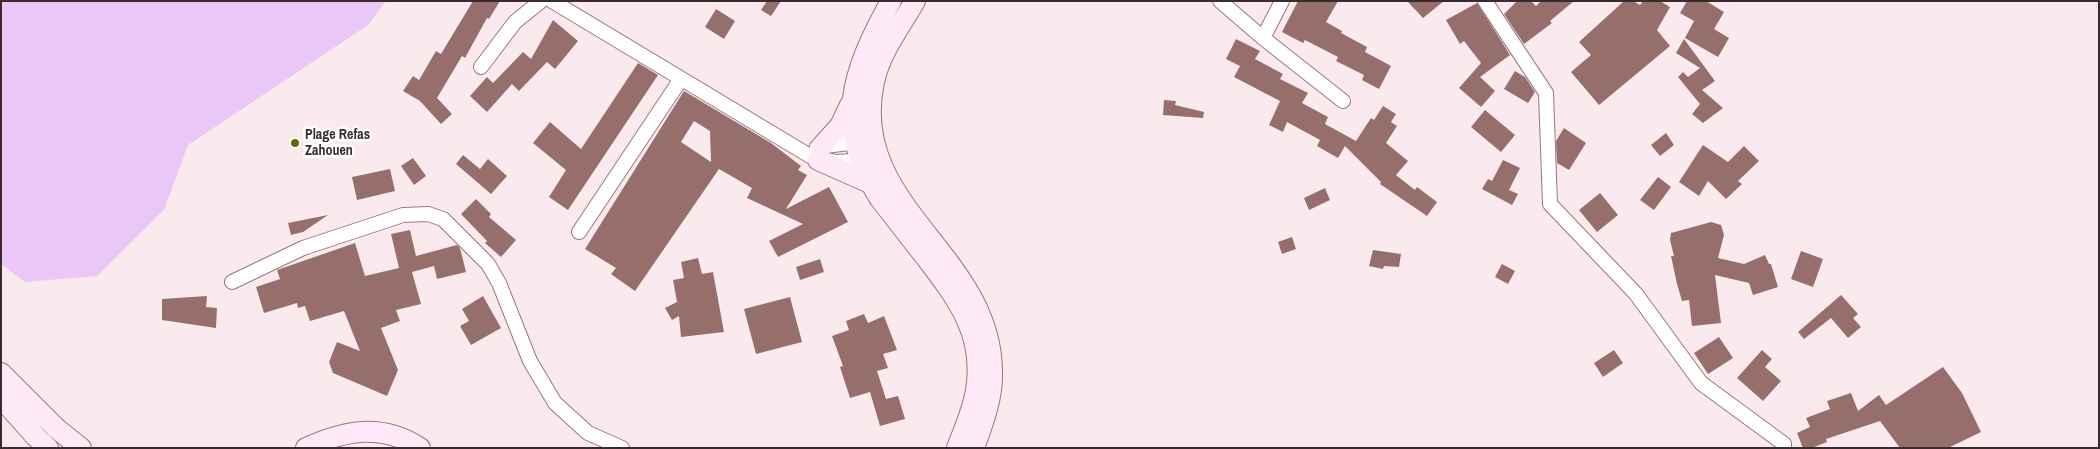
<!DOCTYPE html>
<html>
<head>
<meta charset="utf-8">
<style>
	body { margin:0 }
	#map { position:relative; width:2100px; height:449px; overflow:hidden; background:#fbeaed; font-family:"Archivo Narrow",sans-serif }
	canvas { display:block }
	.frame { position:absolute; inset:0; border:2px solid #3b2b2f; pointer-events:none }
</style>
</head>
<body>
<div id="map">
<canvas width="2100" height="449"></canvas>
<div class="frame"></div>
</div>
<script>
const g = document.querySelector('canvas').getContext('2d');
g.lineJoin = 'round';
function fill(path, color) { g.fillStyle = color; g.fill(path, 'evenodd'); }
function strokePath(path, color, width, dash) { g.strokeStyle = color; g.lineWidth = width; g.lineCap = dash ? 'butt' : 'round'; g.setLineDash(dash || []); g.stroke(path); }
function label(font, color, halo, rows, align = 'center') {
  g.font = font + ' "Archivo Narrow",sans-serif'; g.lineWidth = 5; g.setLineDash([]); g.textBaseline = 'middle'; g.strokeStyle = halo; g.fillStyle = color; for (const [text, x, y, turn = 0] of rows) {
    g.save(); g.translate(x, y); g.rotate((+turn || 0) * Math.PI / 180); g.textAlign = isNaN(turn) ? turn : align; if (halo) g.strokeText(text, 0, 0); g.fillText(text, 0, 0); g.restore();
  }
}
fill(new Path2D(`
	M1,1H386L368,25L188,145L164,210L97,276L25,282L1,264Z`), '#eac7f6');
fill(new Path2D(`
	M473,1H500L489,19L487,18L465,58L462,56L437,98L452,114L441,124L420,101L403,91L413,76L419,80L436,51L441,54Z
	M767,1H781L771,16L761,10Z
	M1298,1H1338L1326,22L1342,31L1341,33L1367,47L1365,52L1391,66L1379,89L1362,80L1364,75L1336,61L1338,57L1305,40L1303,43L1282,32Z
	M1407,1H1444L1423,18Z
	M1517,1H1531L1536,6L1541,1H1574L1550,21L1552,23L1524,44L1504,14Z
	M1624,1H1633L1640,5L1643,1H1660L1670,7L1657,30L1670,46L1599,105L1571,72L1591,55L1579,42Z
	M1687,1H1706L1724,12L1714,29L1729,38L1718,57L1685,38L1694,21L1680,13Z
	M1477,3L1510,55L1480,77L1495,91L1481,107L1459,88L1481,63L1464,41L1460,44L1446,20Z
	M716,9L735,21L724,39L705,27Z
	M553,20L578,41L555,69L547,62L519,91L512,84L487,112L470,96L487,77L493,83L523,52L531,59Z
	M1236,39L1260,51L1255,59L1283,74L1280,79L1308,93L1302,103L1328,117L1325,124L1356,141L1371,118L1374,120L1383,106L1396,114L1391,122L1397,126L1386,143L1408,161L1396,175L1415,190L1417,187L1437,202L1427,216L1380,184L1381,182L1345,146L1338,158L1317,146L1320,140L1287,122L1283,132L1269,125L1280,101L1234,77L1240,66L1226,59Z
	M1684,39L1715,81L1702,90L1723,108L1703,123L1692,114L1700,104L1678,77L1683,72L1688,77L1700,68L1676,53Z
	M638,63L658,75L568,210L549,197L566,170L533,143L550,122L581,149Z
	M1515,71L1525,77L1535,92L1528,103L1504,89Z
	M684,91L771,143L801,166L798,170L807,175L786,209L829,187L848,222L778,257L769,241L803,224L747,198L752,188L719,169L635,291L611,274L616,268L585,249ZM694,121L710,131L711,162L681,142Z
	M1164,100L1176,101L1175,105L1204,112L1203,118L1163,115Z
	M1485,110L1515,135L1501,152L1471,127Z
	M1564,128L1586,143L1569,170L1557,163L1556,141Z
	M1666,133L1674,145L1660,156L1651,145Z
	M1703,145L1728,162L1744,146L1759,161L1738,181L1742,184L1726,199L1708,181L1699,196L1679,182Z
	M463,155L480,169L488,159L507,176L491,194L456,164Z
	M413,158L426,176L414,185L401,166Z
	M1503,160L1520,168L1509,190L1518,194L1512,205L1482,189L1488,179L1492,181Z
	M390,169L395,191L357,200L352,177Z
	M1658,177L1671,187L1654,210L1640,200Z
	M1325,188L1330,200L1309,210L1304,198Z
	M1600,193L1618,215L1597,232L1579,210Z
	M476,199L491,214L489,217L516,240L501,257L485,243L487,241L461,214Z
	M328,215L303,232L291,235L288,223Z
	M1711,222L1721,225L1724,235L1718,258L1744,264L1765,255L1769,264H1771L1778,287L1753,295L1749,283L1715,275L1721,323L1692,326L1689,300L1682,301L1677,284L1671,256H1674L1670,240L1671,233Z
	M410,230L416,256L457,245L460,248L466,272L437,279L434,266L412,272L421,304L396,310L400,321L381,328L398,370L387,396L333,373L329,362L337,342L360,351L344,311L310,321L305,306L298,308L297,303L264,313L256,287L280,279L277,270L355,243L365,276L399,268L391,234Z
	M1292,237L1296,249L1282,254L1278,242Z
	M1373,250L1401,254L1399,267L1384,266L1383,269L1369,266Z
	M1801,251L1823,259L1813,287L1791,279Z
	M698,258L702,274L713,272L724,332L681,337L679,316L672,320L665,308L677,302L673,280L684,278L681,262Z
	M820,259L824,272L800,280L796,267Z
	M1502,264L1515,271L1508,284L1495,277Z
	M1841,295L1858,314L1853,318L1861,327L1848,338L1831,318L1804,339L1798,332Z
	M207,296L206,307L217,308L216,328L162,320V299Z
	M483,296L501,328L471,345L460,326L469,321L462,309Z
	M790,297L802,342L756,354L744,309Z
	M864,314L868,323L884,316L897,350L883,354L888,368L877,371L886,399L898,396L905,419L880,426L870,392L850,398L840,367L843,366L832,336L849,330L846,321Z
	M1719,337L1733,358L1708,374L1694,353Z
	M1614,350L1623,363L1603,377L1594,363Z
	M1762,350L1772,359L1765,367L1781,381L1763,401L1737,378Z
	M1943,367L1962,393L1981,432L1948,448H1900L1880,421L1826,439L1827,442L1812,448H1803L1797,433L1810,427L1806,418L1830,409L1827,401L1851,393L1858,411L1879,395L1886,405Z`), '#966f6c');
const minor = new Path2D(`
	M552,1L810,156L836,162L870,160
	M1220,1L1263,38L1343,101
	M1485,1L1546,93L1550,204L1636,294L1701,383L1784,444V448
	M1263,38L1282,1
	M481,67L515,22L541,1
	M817,147L865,141
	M579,232L681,79
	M232,282L303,248L403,215L428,214L443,219L488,264L499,283L530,361L555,403L588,433L622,448`);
const secondary = new Path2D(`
	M891,1C851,73 833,125 880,199C896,219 911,239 927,259C958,300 985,335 976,390C973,410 964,429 957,448
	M915,1C900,27 880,53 874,82C847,206 991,253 992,371C993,398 983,423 974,448
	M821,147L840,126L850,105
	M818,160L870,183
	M1,373L56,428L81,448
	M1,398L36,437L48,448
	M306,448C345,430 382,423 420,448`);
strokePath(minor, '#9c767f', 16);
strokePath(secondary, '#9c767f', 22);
strokePath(minor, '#fff', 14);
strokePath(secondary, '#fee9f7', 20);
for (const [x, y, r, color] of [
	[295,143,5,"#64690a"]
]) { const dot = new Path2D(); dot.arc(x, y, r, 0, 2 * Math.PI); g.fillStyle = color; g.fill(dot); strokePath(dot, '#fff', 2); }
label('bold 14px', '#3b2b2f', '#fff', [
	["Plage Refas",305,135],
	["Zahouen",305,151]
], 'left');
</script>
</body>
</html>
